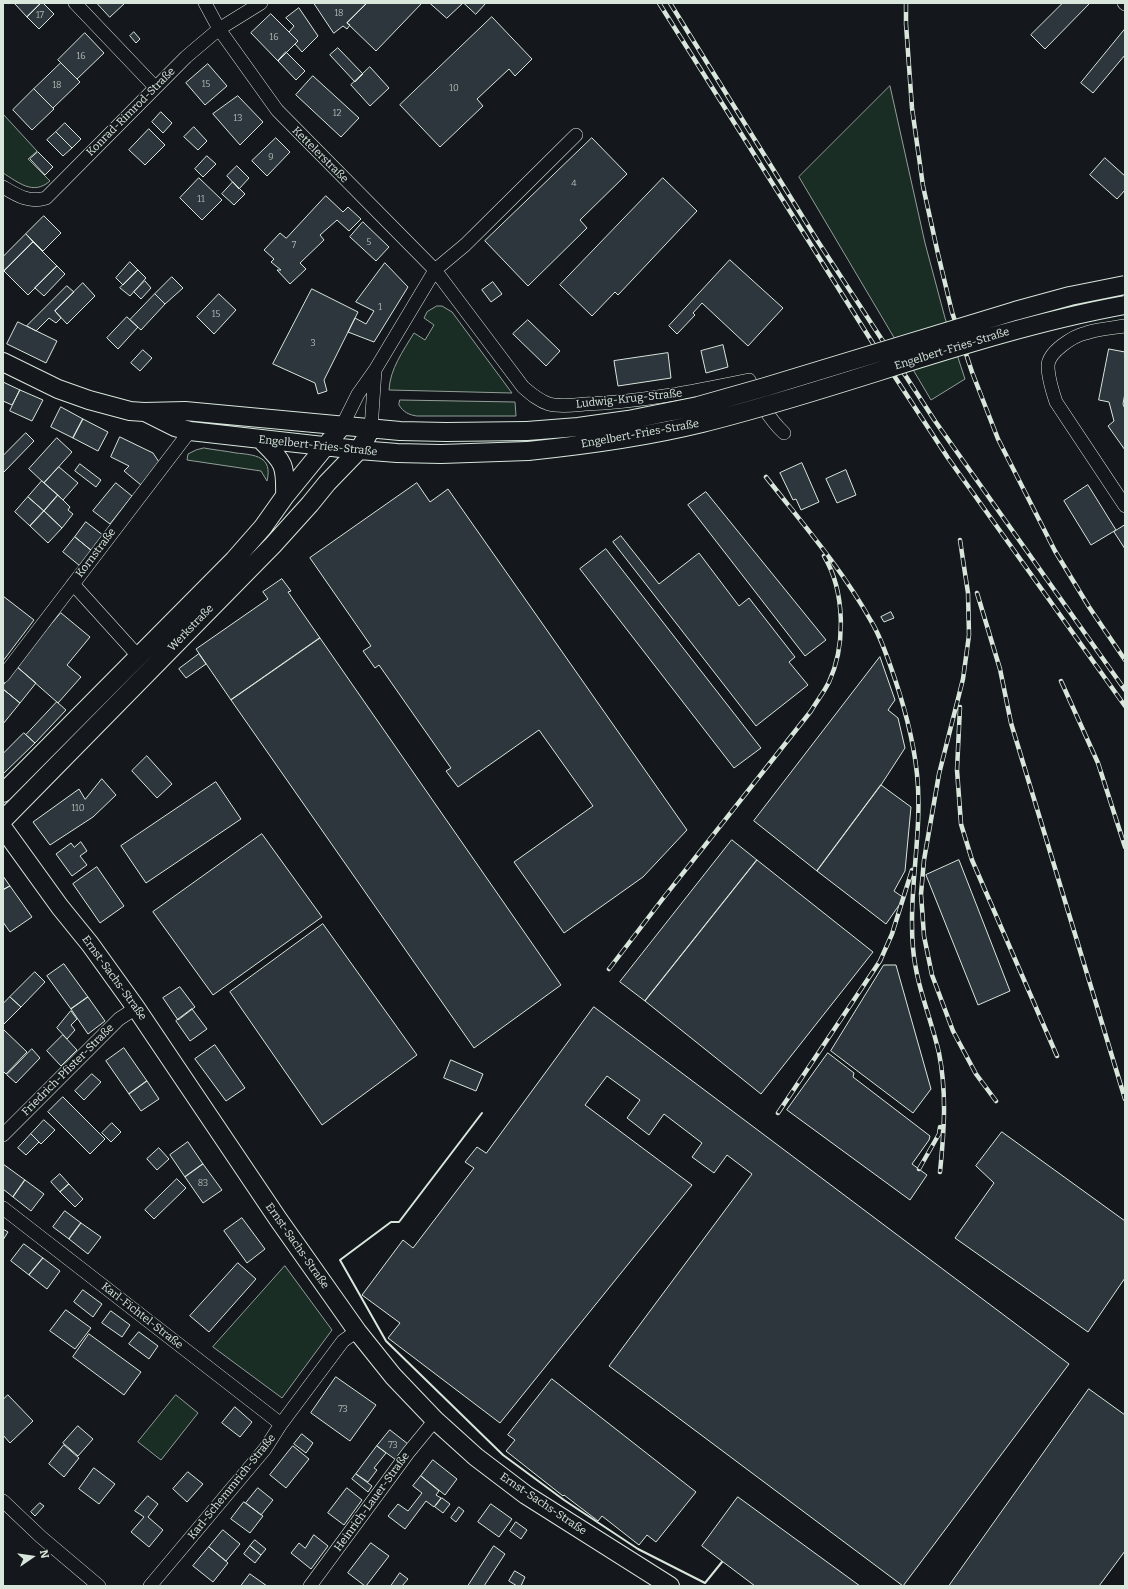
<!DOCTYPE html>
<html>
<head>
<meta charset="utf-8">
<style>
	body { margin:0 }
	#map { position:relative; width:1128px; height:1589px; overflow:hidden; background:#14181c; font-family:Bitter,serif }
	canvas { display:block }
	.frame { position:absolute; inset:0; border:4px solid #d8e6dc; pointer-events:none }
	.north { position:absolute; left:12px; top:1537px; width:40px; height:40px; -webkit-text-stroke:3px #14181c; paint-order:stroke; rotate:77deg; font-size:11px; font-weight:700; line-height:16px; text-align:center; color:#d8e6dc }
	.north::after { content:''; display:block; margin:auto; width:14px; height:18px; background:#d8e6dc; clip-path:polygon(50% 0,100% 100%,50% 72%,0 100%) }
</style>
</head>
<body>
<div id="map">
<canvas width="1128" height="1589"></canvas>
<div class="frame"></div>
<div class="north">N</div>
</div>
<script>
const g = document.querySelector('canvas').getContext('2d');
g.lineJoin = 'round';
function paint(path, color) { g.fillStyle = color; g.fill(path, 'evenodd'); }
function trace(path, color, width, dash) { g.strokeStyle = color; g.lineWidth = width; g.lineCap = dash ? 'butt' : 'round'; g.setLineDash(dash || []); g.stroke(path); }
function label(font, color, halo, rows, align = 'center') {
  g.font = font + ' Bitter,serif'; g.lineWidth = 3; g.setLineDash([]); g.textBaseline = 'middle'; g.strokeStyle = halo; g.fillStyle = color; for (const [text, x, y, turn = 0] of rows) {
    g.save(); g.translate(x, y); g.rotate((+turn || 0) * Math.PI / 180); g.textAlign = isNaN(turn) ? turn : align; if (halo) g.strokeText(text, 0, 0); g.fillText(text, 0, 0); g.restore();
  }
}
const green = new Path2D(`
	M890,86L925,243L945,318L965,379L931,400L799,177Z
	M3,114L37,151L28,159L50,181C33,196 18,182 3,173Z
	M437,306H442L452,312L512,393L389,390C390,369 403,351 414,333L425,340L434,325L424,318L427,312Z
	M400,400L515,402L516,416H417C409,415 403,412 399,405Z
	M204,448C215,450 226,451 236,453C255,455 273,456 267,481L261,471L187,460L188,454L196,450Z
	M285,1266L332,1330L282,1398L213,1347Z
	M176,1395L198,1413L161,1460L138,1442Z`);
paint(green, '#1a2d24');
trace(green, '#939e99', 1);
const building = new Path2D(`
	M16,3H41L27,17L15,4Z
	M41,3H43L54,14L39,29L27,17Z
	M97,3H125L110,17Z
	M314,3H367L347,23L350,25L347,29L343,26L334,33Z
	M367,3H422L376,51L347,23Z
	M430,3H463L447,18Z
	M464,3H486L476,14Z
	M1063,3H1090L1045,49L1031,35Z
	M299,8L318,36L302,52L295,44L298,41L289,32L294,26L286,18Z
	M271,14L298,41L278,61L251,33Z
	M492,17L532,59L515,76L509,69L477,99L483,106L440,147L400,105Z
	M1125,29V55L1093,93L1081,83Z
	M134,32L140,39L136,43L130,36Z
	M85,33L104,53L77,79L58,60Z
	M338,48L363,74L355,82L330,55Z
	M286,52L305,71L296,80L278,61Z
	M61,63L80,82L53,108L34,89Z
	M208,64L227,86L205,105L186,83Z
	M370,67L389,88L370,106L351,85Z
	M313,76L359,118L341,137L296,95Z
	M34,89L54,109L32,130L13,110Z
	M238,96L263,122L240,145L213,114Z
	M161,112L172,123L163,133L152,122Z
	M65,123L81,139L72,148L56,132Z
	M194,127L207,141L198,150L184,137Z
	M149,129L165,145L145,165L129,150Z
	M56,132L72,148L63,156L47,140Z
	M276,138L290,152L267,176L252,161Z
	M592,138L627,174L580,220L587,228L528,286L485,241Z
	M38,152L53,167L45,175L30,159Z
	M207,156L216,164L203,177L195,169Z
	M1105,158L1125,176V190L1117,199L1090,175Z
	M237,166L249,178L239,189L227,176Z
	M199,178L222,200L202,220L180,198Z
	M663,178L697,211L618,295L615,292L592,316L560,285Z
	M233,182L245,194L234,205L222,194Z
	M326,196L343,212L348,207L361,219L349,231L337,220L320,235L324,240L300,263L306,269L290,284L277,270H281L271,262L274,259L264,250L280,233L286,238Z
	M44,216L61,233L43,251L26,234Z
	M363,222L389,247L376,261L350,237Z
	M26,234L33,242L3,272V257Z
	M33,242L57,266L28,295L4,271Z
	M730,260L783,308L748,346L702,303L693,313L695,315L677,334L669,326Z
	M130,262L138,270L123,285L116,278Z
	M385,263L408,287L374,342L348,332L355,318L366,324L374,311L356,302Z
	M57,266L65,274L44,296L35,288Z
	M138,270L146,278L130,296L120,288Z
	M172,277L183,288L165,304L155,294Z
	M145,281L151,288L141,299L134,292Z
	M493,282L502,294L491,302L482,290Z
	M83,283L95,296L67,324L55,311Z
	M67,286L74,292L55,311L61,318L56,323L49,318L36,331L27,326Z
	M312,289L358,312L324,380L327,391L318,394L315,383L273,364Z
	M155,294L165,304L141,330L130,320Z
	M219,294L236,310L214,334L197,317Z
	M127,317L138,327L118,349L107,338Z
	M528,320L560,351L546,366L513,334Z
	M18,322L57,341L46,363L7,344Z
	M723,345L728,367L706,373L701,351Z
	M1109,349L1125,352V393L1123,404L1125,409V450L1108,426L1114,421L1109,402L1099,400Z
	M143,350L152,358L140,371L131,363Z
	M668,353L671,378L618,386L614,361Z
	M3,382L20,390L12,405L3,401Z
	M20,390L43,400L32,421L10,411Z
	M61,407L83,419L73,438L51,427Z
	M83,419L108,432L98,451L73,438Z
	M26,433L34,441L3,473V456Z
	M120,437L153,453L159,462L141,485L124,471L129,466L111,457Z
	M57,438L72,452L44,483L29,469Z
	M802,463L819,502L801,510L796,499L793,500L780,473Z
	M80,464L101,480L96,487L75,471Z
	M59,467L78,483L63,500L44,483Z
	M846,470L856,495L837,503L826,479Z
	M42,481L58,495L44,511L28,497Z
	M116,483L132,496L110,524L93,511Z
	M417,483L430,502L448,489L687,830L643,877L564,933L514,862L593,806L539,730L458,787L446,771L451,768L379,665L375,668L363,651L371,646L310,558Z
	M1088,485L1116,530L1091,545L1064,501Z
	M706,492L826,640L805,656L688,505Z
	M58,495L70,507L68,510L73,514L62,528L44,511Z
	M28,497L44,511L30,526L15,512Z
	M44,511L62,528L48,543L30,526Z
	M86,522L104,536L92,551L75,537Z
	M1125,525V549L1114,532Z
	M621,536L659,584L699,553L739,606L749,598L795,657L789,662L808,685L756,726L613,542Z
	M75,537L92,551L80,566L63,552Z
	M606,549L761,748L734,768L580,569Z
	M282,579L291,591L288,592L320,638L231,700L196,649L268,599L263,592Z
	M3,596L34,620L3,661Z
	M891,612L894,618L884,622L881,617Z
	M61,613L90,637L67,665L81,677L58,703L16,666Z
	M320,638L561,985L474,1048L231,700Z
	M199,654L206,664L186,678L179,669Z
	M880,657L895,700L888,710L898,718L905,748L881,785L817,871L754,821Z
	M16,666L36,683L20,703L3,689V686Z
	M3,689L20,703L3,724Z
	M57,702L66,710L35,743L26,735Z
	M24,733L35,743L3,774V754Z
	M147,756L172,784L157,798L132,771Z
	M102,779L116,795L93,817L50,845L33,822L79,789L85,799Z
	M216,782L241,819L146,883L121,846Z
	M881,785L911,807L905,871L894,891L904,898L886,924L817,871Z
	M262,834L322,917L213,995L153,912Z
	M732,840L757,860L645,1001L620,982Z
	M81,842L87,851L80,856L87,865L72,876L56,854L71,843L74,847Z
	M757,860L873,952L761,1094L645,1001Z
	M959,860L1010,991L978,1005L926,875Z
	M97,867L124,906L100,923L73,884Z
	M3,876L10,886L3,890Z
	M10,886L32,917L10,932L3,922V890Z
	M323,924L417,1055L322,1125L230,992Z
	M64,964L88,997L71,1009L47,976Z
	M884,965H896L931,1089L913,1113L831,1051Z
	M35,972L45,982L21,1007L10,997Z
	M180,987L195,1007L178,1020L163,998Z
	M10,997L21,1007L3,1025V1004Z
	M88,997L105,1021L88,1034L71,1009Z
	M594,1007L1069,1364L903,1586L609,1366L752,1174L727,1155L714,1173L692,1157L702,1143L664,1114L649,1135L627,1118L640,1100L607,1076L585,1105L692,1185L500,1423L388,1338L400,1323L362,1295L403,1240L413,1248L474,1168L465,1162L477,1147L486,1153Z
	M192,1009L207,1029L190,1041L176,1021Z
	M71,1011L77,1019L71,1025L75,1030L67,1039L57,1028Z
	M3,1029L27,1052L6,1074L3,1071Z
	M63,1035L77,1050L61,1066L47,1051Z
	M215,1045L245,1088L226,1101L195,1059Z
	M124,1048L147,1081L129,1094L106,1061Z
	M32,1049L40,1058L16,1083L7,1075Z
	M828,1053L854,1073L853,1077L930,1136L929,1140L912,1164L927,1175L910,1200L787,1110Z
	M451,1060L483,1074L476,1091L444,1078Z
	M92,1074L101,1082L84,1100L75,1091Z
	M147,1081L159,1099L141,1111L129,1094Z
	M63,1097L105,1139L90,1154L48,1112Z
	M44,1120L55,1130L41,1144L31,1134Z
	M112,1123L121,1132L111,1142L102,1133Z
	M1002,1132L1125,1221V1278L1088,1332L955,1238L994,1183L976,1166Z
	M31,1134L39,1142L26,1155L18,1148Z
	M188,1142L203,1164L185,1177L170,1155Z
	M159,1148L169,1159L157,1170L147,1159Z
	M3,1164L25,1180L13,1197L3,1189Z
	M203,1164L222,1190L203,1203L185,1177Z
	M60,1174L69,1184L60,1192L51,1182Z
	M177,1179L186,1188L154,1219L145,1210Z
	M25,1180L44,1194L31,1211L13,1197Z
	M69,1184L83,1199L75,1207L60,1192Z
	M65,1211L81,1223L69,1239L53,1227Z
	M242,1218L265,1249L247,1263L224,1231Z
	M81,1223L101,1237L88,1254L69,1239Z
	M3,1229L8,1232L3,1240Z
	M24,1244L43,1258L29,1275L11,1261Z
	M43,1258L60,1271L47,1289L29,1275Z
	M238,1263L256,1279L209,1332L190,1316Z
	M83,1290L102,1304L93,1317L74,1302Z
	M66,1310L91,1328L75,1349L50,1331Z
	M111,1311L130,1325L122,1337L102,1323Z
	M139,1332L158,1346L149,1359L129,1344Z
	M89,1334L141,1372L124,1395L73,1357Z
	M336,1377L376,1405L350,1441L311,1413Z
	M552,1379L696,1492L656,1542L647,1535L639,1545L602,1516L598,1521L564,1495L563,1496L506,1451L515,1440L508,1435Z
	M1089,1389L1125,1415V1551L1099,1586H949Z
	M8,1395L33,1421L10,1443L3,1435V1400Z
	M235,1407L252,1422L240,1437L222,1423Z
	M78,1426L93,1439L78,1456L63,1443Z
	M390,1430L408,1444L396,1460L377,1446Z
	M302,1434L313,1443L306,1453L294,1444Z
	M64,1445L79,1458L64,1477L49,1464Z
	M293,1446L309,1459L286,1488L270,1475Z
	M377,1446L386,1453L374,1468L377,1470L368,1482L356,1474Z
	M433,1460L457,1479L445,1495L421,1476Z
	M94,1468L115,1484L99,1504L79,1489Z
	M188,1472L203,1484L187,1502L173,1489Z
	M356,1474L372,1486L368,1492L352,1479Z
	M421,1476L439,1491L436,1495L441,1498L434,1507L426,1501L405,1529L388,1516L398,1504L408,1511L422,1493L413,1486Z
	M258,1488L273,1500L261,1515L246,1503Z
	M347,1488L362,1500L344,1525L328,1513Z
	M148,1496L158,1504L148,1517L163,1530L149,1547L131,1532L144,1517L135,1511Z
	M738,1497L860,1586H755L702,1546Z
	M442,1498L450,1504L443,1513L435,1507Z
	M244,1502L263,1516L250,1533L231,1519Z
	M40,1503L44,1506L35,1516L31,1512Z
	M491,1504L512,1519L499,1537L478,1522Z
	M459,1507L464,1511L456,1522L451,1518Z
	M516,1522L527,1530L521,1539L510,1531Z
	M223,1530L240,1544L226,1561L209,1547Z
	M314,1535L328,1546L311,1569L291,1553L299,1543L305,1548Z
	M255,1540L266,1549L261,1555L250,1546Z
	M371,1543L389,1556L366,1586H365L348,1573Z
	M250,1546L261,1555L255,1563L244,1554Z
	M494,1546L505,1554L484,1586H468Z
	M209,1547L228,1563L213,1582L193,1566Z
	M515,1571L525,1577L521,1586H517L509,1581Z
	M400,1573L408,1579L402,1586H391Z
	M250,1574L267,1586H241Z`);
paint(building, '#2c363c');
trace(building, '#d8e6dc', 1);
const minor = new Path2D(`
	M75,3L155,87
	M205,3L219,29L277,110L435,270L523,387C531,394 539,401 549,404C560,407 574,405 585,404C641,402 695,391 749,380C759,400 768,418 784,433
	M1124,3L1125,4
	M3,187C18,196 29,203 46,198L186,57L219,29L261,3
	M1125,326C1112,328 1098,329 1086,333C1073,336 1048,352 1048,366C1048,378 1052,390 1056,402L1125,506
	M342,426L358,394L375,370L435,270L465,245L576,135
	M371,429L375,370
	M73,584L139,657
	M3,676L190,431
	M3,1135L119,1019L136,1008
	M3,1208L281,1424
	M3,1501L41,1537L99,1586
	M150,1586L265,1449L281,1424L343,1341L357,1331
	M310,1586L408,1453L435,1420`);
const secondary = new Path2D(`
	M3,362L58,389L89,400L130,411L144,412L185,411L400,431L446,432L527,431
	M147,413L175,427L190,431L359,450L397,453L441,454L528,451
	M261,440C283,462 286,463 285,496
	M3,793L234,560L263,527L285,496L342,426
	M3,820L273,545L310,504L327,483L359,450L371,429
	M3,828L60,907L90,944L136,1008L278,1219L357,1331L393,1376L435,1420L476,1457L526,1495L670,1586`);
trace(minor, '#d8e6dc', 14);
trace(secondary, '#d8e6dc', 20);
trace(minor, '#14181c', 13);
trace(secondary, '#14181c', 18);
const rail = new Path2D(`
	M659,3L874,345L948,458L1125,706
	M670,3L817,240L935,421L1125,690
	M906,3V24L912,108L923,186L938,254L952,312L972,372L998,439L1055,551L1089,607L1125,660
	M766,477C803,524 842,569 871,621C879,634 884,648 889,662C902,698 913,735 917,774C923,832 908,890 913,948C916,985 931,1018 939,1053C947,1093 944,1132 940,1172
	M960,540L968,593L969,635L963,679L939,774L924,860L921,894L924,936L932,975L953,1031L976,1074L996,1101
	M977,593L1000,669L1011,723L1125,1099
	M1061,681L1098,763L1125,847
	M960,707L957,770L961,824L972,860L1057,1056
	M609,969L661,901L811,711C817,701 824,692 829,682C846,645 845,591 824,556
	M778,1113L880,961L892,934L912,870
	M919,1169L939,1134L940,1127`);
trace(rail, '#d8e6dc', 4.5);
trace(rail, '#14181c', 3, [9]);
const secondaryBridge = new Path2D(`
	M527,431L578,427L628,420L698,406L765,387L1015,311L1070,296L1125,285
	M528,451C586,445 645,437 702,423C844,388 981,331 1125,305`);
trace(secondaryBridge, '#d8e6dc', 20, []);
trace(secondaryBridge, '#14181c', 18);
trace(new Path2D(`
	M482,1113L399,1222H391L340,1260L386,1341L503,1455L564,1500L638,1549L705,1583L722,1562`), '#d8e6dc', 2);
label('9px', '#adbab4', null, [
	["18",339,13],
	["17",40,15],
	["16",274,37],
	["16",81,56],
	["15",206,84],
	["18",57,85],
	["10",454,88],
	["12",337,113],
	["13",238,118],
	["9",271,157],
	["4",574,183],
	["11",201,199],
	["5",369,242],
	["7",294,245],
	["1",380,307],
	["15",216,314],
	["3",313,343],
	["110",78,808],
	["83",203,1183],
	["73",343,1409],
	["73",393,1445]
]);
label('11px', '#d8e6dc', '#14181c', [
	["Konrad-Rimrod-Straße",131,112,-45],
	["Kettelerstraße",320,155,45],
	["Engelbert-Fries-Straße",952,349,-17],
	["Ludwig-Krug-Straße",629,399,-6],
	["Engelbert-Fries-Straße",640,434,-10],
	["Engelbert-Fries-Straße",318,446,6],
	["Kornstraße",96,553,-53],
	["Werkstraße",191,628,-46],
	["Ernst-Sachs-Straße",114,978,54],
	["Friedrich-Pfister-Straße",68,1070,-45],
	["Ernst-Sachs-Straße",297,1246,55],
	["Karl-Fichtel-Straße",142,1316,38],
	["Karl-Schemmrich-Straße",232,1487,-51],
	["Heinrich-Lauer-Straße",372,1502,-54],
	["Ernst-Sachs-Straße",543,1504,34]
]);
</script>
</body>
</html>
